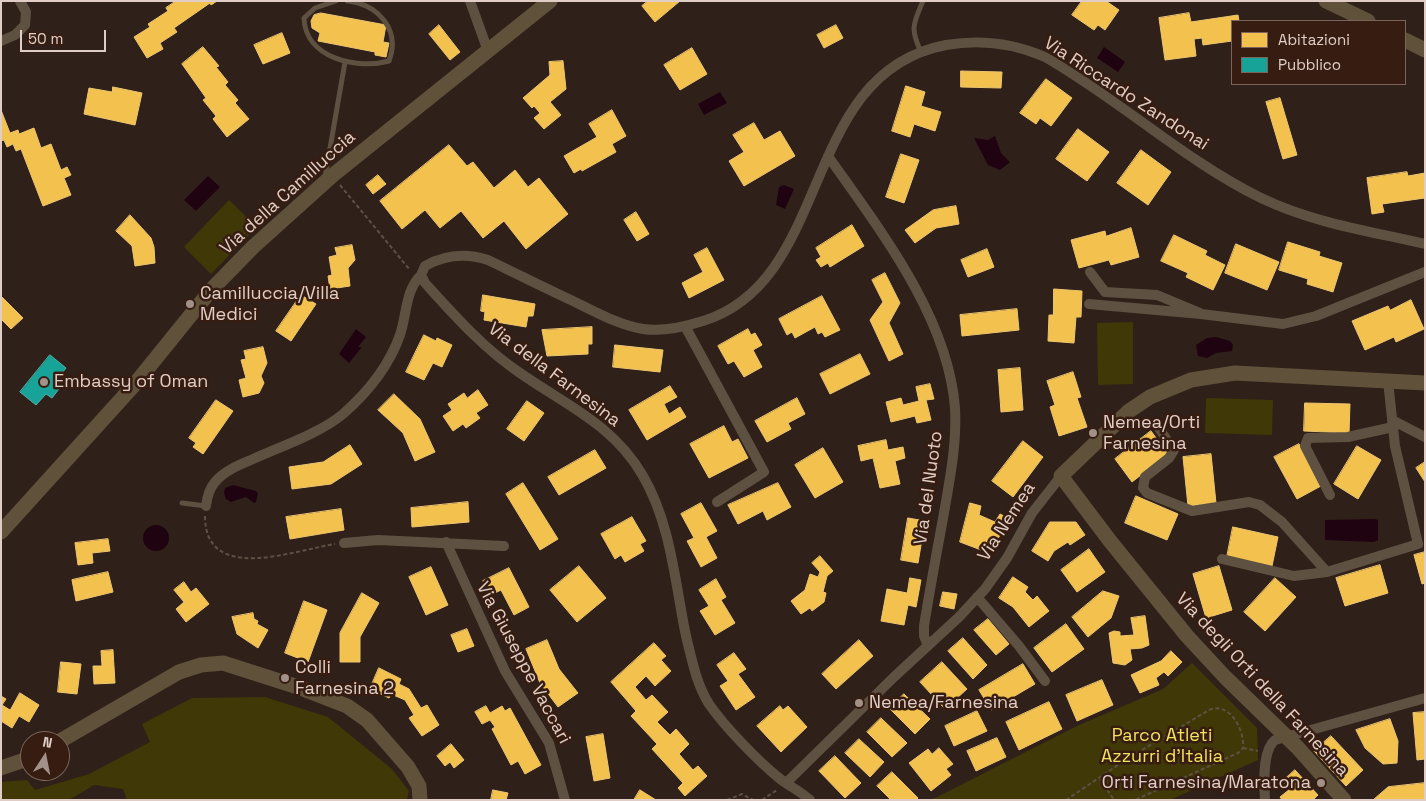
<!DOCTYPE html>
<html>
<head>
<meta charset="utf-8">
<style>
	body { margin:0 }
	#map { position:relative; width:1426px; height:801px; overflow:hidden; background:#2f2019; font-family:"Space Grotesk",sans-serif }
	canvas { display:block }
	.frame { position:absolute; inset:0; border:2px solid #e0cec6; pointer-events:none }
	.legend { position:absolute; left:1231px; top:20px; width:175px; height:65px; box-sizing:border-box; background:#371d11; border:1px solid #7b6459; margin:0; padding:6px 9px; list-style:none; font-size:15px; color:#e0cec6 }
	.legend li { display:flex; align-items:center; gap:10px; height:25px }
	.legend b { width:25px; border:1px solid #7b6459 }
	.north { position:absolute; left:20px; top:731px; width:50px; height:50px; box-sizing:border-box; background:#371d11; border:1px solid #7b6459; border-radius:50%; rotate:11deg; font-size:14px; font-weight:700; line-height:20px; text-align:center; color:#e0cec6 }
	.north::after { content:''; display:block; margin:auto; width:18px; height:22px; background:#a29189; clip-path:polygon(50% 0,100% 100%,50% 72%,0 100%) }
	.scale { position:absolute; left:20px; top:30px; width:86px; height:22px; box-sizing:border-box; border:2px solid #e0cec6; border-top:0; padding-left:6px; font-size:15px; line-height:18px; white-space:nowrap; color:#e0cec6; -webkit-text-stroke:4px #371d11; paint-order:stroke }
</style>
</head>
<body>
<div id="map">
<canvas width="1426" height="801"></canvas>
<div class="frame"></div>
<ul class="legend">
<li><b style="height:14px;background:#f2c14e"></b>Abitazioni</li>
<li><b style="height:14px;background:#17a398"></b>Pubblico</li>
</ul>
<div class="north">N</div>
<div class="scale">50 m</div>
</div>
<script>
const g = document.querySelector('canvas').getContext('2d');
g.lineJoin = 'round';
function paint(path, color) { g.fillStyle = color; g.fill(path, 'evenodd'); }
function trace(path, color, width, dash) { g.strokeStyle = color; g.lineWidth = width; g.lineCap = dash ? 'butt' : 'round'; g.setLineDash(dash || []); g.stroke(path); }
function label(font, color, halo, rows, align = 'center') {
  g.font = font + ' "Space Grotesk",sans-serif'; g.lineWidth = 5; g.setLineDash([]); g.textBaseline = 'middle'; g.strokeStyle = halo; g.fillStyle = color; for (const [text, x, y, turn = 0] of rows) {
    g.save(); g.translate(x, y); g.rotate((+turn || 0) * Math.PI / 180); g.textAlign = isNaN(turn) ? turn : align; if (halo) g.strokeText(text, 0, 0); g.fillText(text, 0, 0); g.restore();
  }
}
paint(new Path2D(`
	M229,200L257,227L211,274L184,247Z
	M1133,322V384L1098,385L1097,323Z
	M1206,398L1273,400L1272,435L1205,433Z
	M1192,663L1257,728L1258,760L1170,800H931L1077,726L1163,689Z
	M265,697L328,717L392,769L409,791L407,800H127L123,789L94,785L69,800H1V782L27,780L35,790L89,774L150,742L142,724L192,698Z`), '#403807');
paint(new Path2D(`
	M1104,47L1125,62L1118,72L1097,58Z
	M720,92L727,103L704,115L698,104Z
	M995,136L1001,153L1010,162L1000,170L988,165L974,138L988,140Z
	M208,176L220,187L196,211L184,200Z
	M784,185L794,189L785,209L776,205L779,187Z
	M356,329L366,337L358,347H362L349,363L339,354Z
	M1216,337L1230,341L1233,345L1232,351L1216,353L1207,358L1198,356L1196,345L1207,338Z
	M233,485L256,491L258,494L256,502L254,503L246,497L231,502L226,499L224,493L225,488Z
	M1375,519L1378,520V540L1374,542L1325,540V520Z
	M143 538a13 13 0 1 1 26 0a13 13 0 1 1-26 0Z`), '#200310');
const homes = new Path2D(`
	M176,1H217L211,5L210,3L174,28L177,32L160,43L163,49L147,58L134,37L150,27L148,24L168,11L166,8Z
	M648,1H680L655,22L642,6Z
	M1082,1H1106L1119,10L1105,30L1098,25L1094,30L1072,15Z
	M321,13L386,25L383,42L389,43L386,57L375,55V52L318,41L320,33L312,28L311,21L314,15Z
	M1189,13L1191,22L1238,15L1239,21H1232V41L1203,45L1202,38L1194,39L1196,56L1165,60L1159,18Z
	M439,25L460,52L450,60L429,34Z
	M836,25L843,38L824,48L817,35Z
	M282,33L290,53L263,64L254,45Z
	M203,47L219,66L216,67L228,82L225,85L238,100L235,103L249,119L227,137L213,119L216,116L203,100L206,98L182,64Z
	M692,48L707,74L680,90L664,65Z
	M563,61L566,89L550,102L561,115L544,129L534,118L540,113L534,106L532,108L523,98L550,75L549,62Z
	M961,71L1002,72L1001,88L961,87Z
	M1046,79L1072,98L1051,126L1040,118L1036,124L1020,113Z
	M906,86L925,92L921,106L941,112L935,131L914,124L910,137L892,131Z
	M113,87L142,93L135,125L84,114L89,88L112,92Z
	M1280,98L1297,155L1283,159L1266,102Z
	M1,110L10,133L18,130L19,134L34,128L41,148L51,144L61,170L67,167L71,175L64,178L71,195L43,206L21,149L16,151L13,144L7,147L4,140L1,141Z
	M612,110L626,136L612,144L616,152L582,171L581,169L574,173L564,156L597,137L589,124Z
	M754,123L764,140L780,131L795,156L744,186L729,161L744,152L733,135Z
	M1078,129L1109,152L1087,181L1056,159Z
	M449,145L467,166L473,162L494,188L515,170L528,187L539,178L568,214L526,249L504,221L483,238L461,211L440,228L425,210L402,229L380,201Z
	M1141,150L1171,172L1148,205L1117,183Z
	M901,154L919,160L904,203L886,197Z
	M1407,172L1408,176L1425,173V198L1382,204L1384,212L1372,214L1367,178Z
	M378,175L386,184L373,194L366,185Z
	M956,206L959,224L936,228L915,243L905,230L933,210Z
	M636,212L649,234L637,241L624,220Z
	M130,215L151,238L154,247L155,263L135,266L132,246L116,231Z
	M852,225L864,246L830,267L828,263L821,267L816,260L821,257L816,248Z
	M1131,228L1139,257L1111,265L1109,260L1079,268L1071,240L1105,231L1106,236Z
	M1174,235L1207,251L1205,255L1225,265L1213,290L1186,277L1188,273L1161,261Z
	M1288,242L1320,252L1319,256L1342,263L1333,292L1307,284L1308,279L1279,270Z
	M1236,244L1279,262L1267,290L1225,273Z
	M352,245L355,260L348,268L350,286L330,289L328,276L332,275L329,257L337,255L335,248Z
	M707,248L724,280L689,298L682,283L703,272L694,255Z
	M987,249L994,267L968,277L961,260Z
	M885,273L900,303L889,323L903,354L889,361L870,320L883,302L872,280Z
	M1054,289L1082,291L1081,317H1076L1074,343L1048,341L1049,315H1053Z
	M301,295L316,304L291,341L276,331Z
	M483,295L535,304L533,316H528L526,327L484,320L485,312L481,311Z
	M1,296L23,318L11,329L1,319Z
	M822,296L840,330L825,337L822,332L818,334L815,327L795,338L792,332L787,335L779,319Z
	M1411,300L1424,329L1396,342L1394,337L1365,350L1352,321L1388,306L1390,310Z
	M1017,309L1019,330L962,336L960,315Z
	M592,327V344H588V354L547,356L542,330Z
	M748,329L751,335L755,333L762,345L753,350L762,367L744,377L734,361L728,364L718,346Z
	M424,335L436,341L437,338L452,345L442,367L433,363L424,380L406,372Z
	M615,345L663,350L660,372L613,367Z
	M263,347L267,363L261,376L264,383L259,393L243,397L239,380L246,378L241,360L246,359L244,351Z
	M860,354L870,374L830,394L820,374Z
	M1020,368L1023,410L1001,412L998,370Z
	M1073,372L1081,397L1077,398L1087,427L1059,436L1050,407L1055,405L1047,381Z
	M930,384L934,399L926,400L931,420L917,423L915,416L891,422L886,402L901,398L903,405L919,401L916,387Z
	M670,386L677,397L664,404L669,414L680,407L686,417L647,440L629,410Z
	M478,390L488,405L476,413L480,418L466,428L463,424L453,431L443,416L452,410L448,404L464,393L467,398Z
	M394,394L420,419L435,452L415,461L403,433L378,410Z
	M797,398L805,414L788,423L791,429L767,442L755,421Z
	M216,400L233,411L203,454L193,447L196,443L189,438Z
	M527,401L544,413L524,441L507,429Z
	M1305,403L1350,404L1349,433L1304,431Z
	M724,426L732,442L738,439L748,458L709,478L690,444Z
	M1151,431L1168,454L1132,482L1115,459Z
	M886,440L888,450L903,447L905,458L895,461L900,484L880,488L873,458L861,461L858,446Z
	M1023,441L1043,457L1013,497L992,481Z
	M1299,444L1321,486L1297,499L1274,457Z
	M350,445L362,464L331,484L292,489L289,467L323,462Z
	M1357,446L1381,460L1358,499L1334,484Z
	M823,448L843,482L815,498L795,465Z
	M595,450L606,468L559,495L548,477Z
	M1211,454L1216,503L1188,506L1183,457Z
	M1425,462V482L1416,468Z
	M523,483L558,539L540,550L506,494Z
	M778,483L791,507L767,520L763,511L738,524L728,505Z
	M1136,496L1178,514L1167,540L1125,523Z
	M468,502L469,522L412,527L411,508Z
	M701,503L717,531L706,537L717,558L701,567L687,541L694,538L681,514Z
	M970,503L981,506L979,515L995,522L1000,514L1010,519L989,553L960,542Z
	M341,509L344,530L290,539L286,517Z
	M632,517L646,541L640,544L644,551L625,562L621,555L615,559L601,534Z
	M908,518L925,521L918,563L901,560Z
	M1050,522H1076L1085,535L1070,545L1068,542L1054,551L1048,561L1032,551Z
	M1233,527L1278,537L1272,566L1227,557Z
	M108,539L110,551L92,553L93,563L78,565L75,543Z
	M1089,549L1105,572L1077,592L1061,570Z
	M1425,552V583L1422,584L1414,555Z
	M820,556L833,571L827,576L823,592L826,593L824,602L812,611L810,608L801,614L791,601L805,590L810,574L818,577L820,572L812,563Z
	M1380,565L1388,593L1345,606L1336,578Z
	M579,566L606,598L577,622L550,590Z
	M1219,566L1232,610L1206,618L1193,574Z
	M431,567L448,605L426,615L409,577Z
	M509,568L529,607L514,615L501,590L491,595L483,581Z
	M108,572L113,592L76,601L72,580Z
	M1013,577L1028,587L1025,592L1033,600L1037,596L1049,611L1029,627L1013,607L999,598Z
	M910,578L921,580L916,607L908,605L904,625L881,621L887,589L907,593Z
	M1275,578L1296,597L1265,631L1244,612Z
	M716,579L726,597L721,600L735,623L715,635L700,611L709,606L699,590Z
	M184,582L191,592L196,588L209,604L186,622L176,609L184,602L174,590Z
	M1103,591L1119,596L1111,618L1088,637L1072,617Z
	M943,592L957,594L954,609L940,606Z
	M362,593L379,603L360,637V662H340V633Z
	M304,601L327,610L308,662L285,653Z
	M253,613L254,619L258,621L257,624L268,630L258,648L237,634L232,617Z
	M1145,616L1149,645L1142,648L1130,649L1132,660L1125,665L1113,663L1109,633L1114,631L1120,632V636L1134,635L1131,618Z
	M988,619L1009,644L996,655L974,630Z
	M1066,624L1084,649L1052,672L1034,648Z
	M467,629L474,646L458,652L451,635Z
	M963,638L987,665L973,679L948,651Z
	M547,640L559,669L578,693L558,707L540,683L526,649Z
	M859,640L873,656L836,689L822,674Z
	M654,643L666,656L661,660L671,671L655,686L646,676L635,687L646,700L652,695L668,712L657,722L670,735L676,729L689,744L679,754L693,770L698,766L707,776L685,796L678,788L683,783L652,749L657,744L631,716L636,711L611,682Z
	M113,650L115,683L94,684L93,666H102L101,651Z
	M1171,651L1182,662L1168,676L1164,672L1156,678L1159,685L1140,693L1131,675L1161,661Z
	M734,653L746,669L738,674L755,697L736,710L720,686L728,681L717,665Z
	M61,662L81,664L77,694L58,692Z
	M942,662L967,689L945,709L920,682Z
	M1023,664L1035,684L991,710L979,690Z
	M379,668L401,679L399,684L409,689L421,708L427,705L439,725L422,736L409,718L414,715L405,700L391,694L389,698L370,689Z
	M1102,680L1113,705L1077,721L1066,695Z
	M20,693L39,705L29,722L19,716L12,728L1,721V696L6,699L2,705L10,710Z
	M904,694L930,719L915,734L890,709Z
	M1049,702L1062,729L1019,750L1006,722Z
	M486,706L490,713L502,706L505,711L510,708L541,765L525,774L518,761L511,765L492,729L495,727L490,720L482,724L475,712Z
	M780,706L783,710L788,706L807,727L781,752L757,726Z
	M977,711L987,731L954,746L945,726Z
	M1425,712V759L1417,760L1413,713Z
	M881,718L907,743L892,757L867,732Z
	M1390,719L1398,741L1397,763L1383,764L1365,748L1356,730Z
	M603,734L610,778L594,781L586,737Z
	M1331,736L1363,770L1346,786L1314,751Z
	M997,738L1006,757L976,771L967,751Z
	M859,739L884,762L870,777L845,753Z
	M451,744L464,760L454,768L450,762L445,766L437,756Z
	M939,748L953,764L946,769L951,775L931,791L909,763L928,749L932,754Z
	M835,756L861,783L845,798L819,771Z
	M1295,770L1318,795L1313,800H1282L1280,797L1290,789L1283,781Z
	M892,772L918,798L916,800H891L877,786Z
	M1425,783V800H1373L1388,787Z
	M493,790L508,793L506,800H491Z
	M640,790L656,800H634Z`);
paint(homes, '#f2c14e');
trace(homes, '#edc572', 1);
const public = new Path2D(`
	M50,355L66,368L56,381L62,385L52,398L46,394L36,405L20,392Z`);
paint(public, '#17a398');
trace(public, '#53b0a6', 1);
trace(new Path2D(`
	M340,185L410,270
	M205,516C205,585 295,550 335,544
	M1243,748L1258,751
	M1100,779L1112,797L1116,800
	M727,800L742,794L753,800
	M762,800L777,790
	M1066,800L1127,759L1209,710C1230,701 1245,731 1243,748L1238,753L1135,800`), '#5d5145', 2, [4, 2.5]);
trace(new Path2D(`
	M336,1L315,8L304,18C305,58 357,70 389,61C401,30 378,4 347,1
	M921,52C910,29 913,24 923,1
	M325,177L345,62
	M182,503L206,506`), '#5e5141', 5);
trace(new Path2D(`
	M470,1L488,51
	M1,41L15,35L25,25L26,12L20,1
	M828,156C879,229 948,316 955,408C957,443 950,478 944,513C937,551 930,588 924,626V636L928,646
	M1090,272L1105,292L1157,295L1200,313
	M421,275L425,266C446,254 466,253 488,260C517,274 545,288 573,301C596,312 618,325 643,329C663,332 684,327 703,321C835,280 798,73 946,45C981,39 1013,43 1045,57C1120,100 1184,160 1261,198C1313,223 1369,231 1425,244
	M421,275L425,283C455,316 483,348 520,373C566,405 614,425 643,476C671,524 675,583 686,636C692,660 696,683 709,704C724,726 758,761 779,778C789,786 800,791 810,800
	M1089,304L1201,314L1283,324L1316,316L1425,272
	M685,326L764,472L717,502
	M1392,420L1425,437
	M1156,424L1174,450L1169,458L1145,477L1143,488L1147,493L1192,511L1249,502L1260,505L1282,522L1327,572L1418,544L1395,446L1388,381
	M1330,495L1305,446L1308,438L1348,437L1393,427
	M206,506C207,497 209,489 215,482C224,471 239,465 251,460C279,447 319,434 343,414C367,393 389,366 400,335C407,314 405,291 421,275
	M446,542L505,671L549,743L565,800
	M344,543L378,540L504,546
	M1222,559L1294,576L1327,572
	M977,597L1019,646L1045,681
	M786,783L894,677L959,617L985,589L1007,558L1032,513L1061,476
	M1265,800C1264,784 1262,751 1275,740L1425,698`), '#5e5141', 10);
trace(new Path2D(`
	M1326,1L1368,21
	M1405,40L1425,50
	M1,532L135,384L211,290L253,247L333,175L550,1
	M60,741L179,672L201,665L223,663L298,687L347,706L367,720L408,767L419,786L420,800
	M1,768L30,758
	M1344,800L1298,748L1225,677L1187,636L1110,541L1061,476L1129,411L1150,397L1191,380L1235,373L1425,383`), '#60513a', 15);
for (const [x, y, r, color] of [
	[190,304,5,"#a29189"],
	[44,382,5,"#a29189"],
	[1093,433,5,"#a29189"],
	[285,678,5,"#a29189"],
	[859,703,5,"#a29189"],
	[1321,783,5,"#a29189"]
]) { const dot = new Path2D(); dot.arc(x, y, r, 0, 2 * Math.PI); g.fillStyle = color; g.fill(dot); trace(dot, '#371d11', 2); }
label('18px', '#e0cec6', '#371d11', [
	["Via Riccardo Zandonai",1126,94,33],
	["Via della Camilluccia",288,193,-42],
	["Via della Farnesina",554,375,37],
	["Via del Nuoto",929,488,-82],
	["Via Nemea",1007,522,-57],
	["Via Giuseppe Vaccari",523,663,62],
	["Via degli Orti della Farnesina",1262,685,47]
]);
label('18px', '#e0cec6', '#371d11', [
	["Camilluccia/Villa",200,294],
	["Medici",200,315],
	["Embassy of Oman",54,382],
	["Nemea/Orti",1103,423],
	["Farnesina",1103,444],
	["Colli",295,668],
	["Farnesina 2",295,689],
	["Nemea/Farnesina",869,703],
	["Orti Farnesina/Maratona",1311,783,"right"]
], 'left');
label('18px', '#f2e25e', '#371d11', [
	["Parco Atleti",1162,736],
	["Azzurri d'Italia",1162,757]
]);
</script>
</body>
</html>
